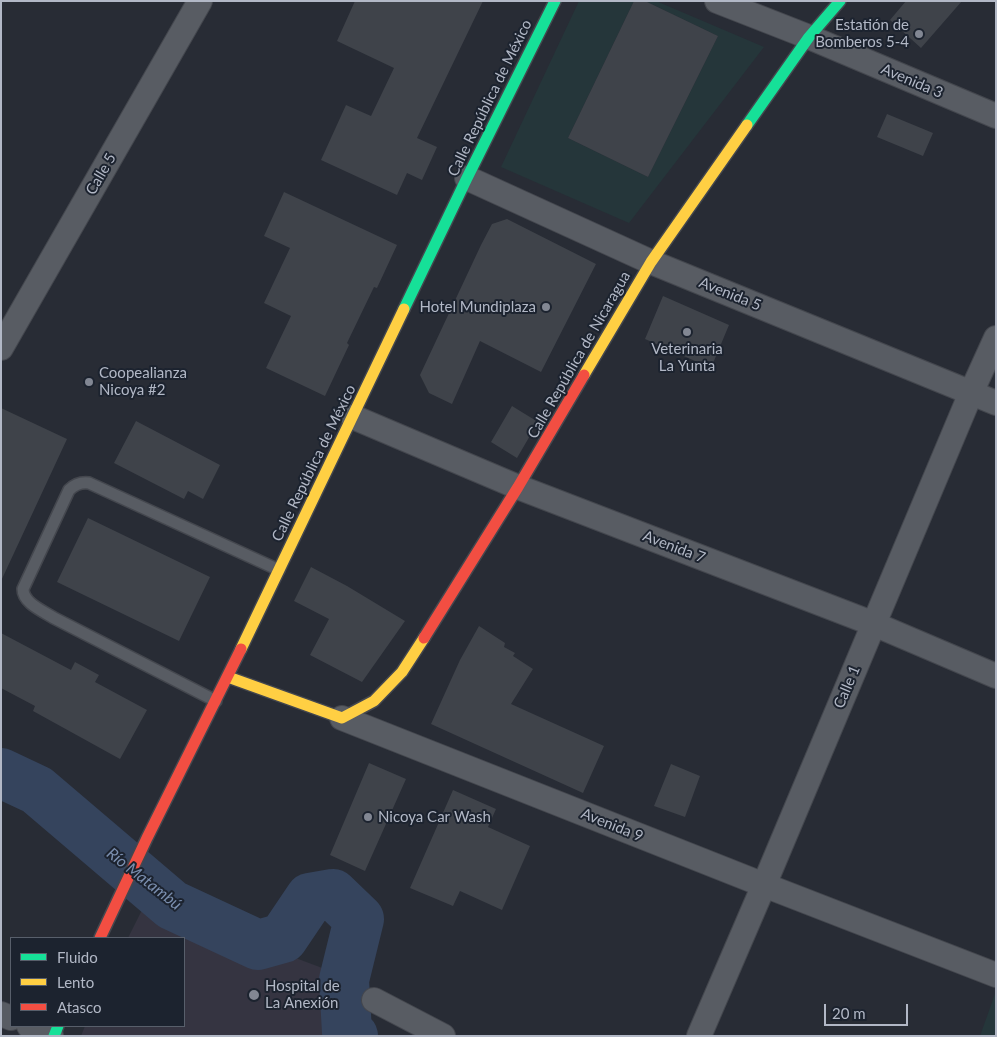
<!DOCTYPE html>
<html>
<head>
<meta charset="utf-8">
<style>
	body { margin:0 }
	#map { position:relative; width:997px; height:1037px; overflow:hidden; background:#282c35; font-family:Lato,sans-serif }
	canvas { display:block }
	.frame { position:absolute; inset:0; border:2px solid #b2b8c6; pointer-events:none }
	.legend { position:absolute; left:10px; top:937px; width:175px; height:90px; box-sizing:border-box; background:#1c232f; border:1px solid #585f6b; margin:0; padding:6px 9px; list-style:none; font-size:15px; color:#b2b8c6 }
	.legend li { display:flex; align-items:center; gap:10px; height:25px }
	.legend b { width:25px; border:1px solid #585f6b }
	.scale { position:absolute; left:824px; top:1004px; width:84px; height:22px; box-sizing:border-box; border:2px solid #b2b8c6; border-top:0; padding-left:6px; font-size:15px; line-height:18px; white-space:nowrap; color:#b2b8c6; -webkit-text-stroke:4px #1c232f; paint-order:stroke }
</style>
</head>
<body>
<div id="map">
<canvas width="997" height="1037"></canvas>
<div class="frame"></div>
<ul class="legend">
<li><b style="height:6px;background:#16e098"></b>Fluido</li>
<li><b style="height:6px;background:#ffcf43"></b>Lento</li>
<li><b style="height:6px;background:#f24e42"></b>Atasco</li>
</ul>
<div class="scale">20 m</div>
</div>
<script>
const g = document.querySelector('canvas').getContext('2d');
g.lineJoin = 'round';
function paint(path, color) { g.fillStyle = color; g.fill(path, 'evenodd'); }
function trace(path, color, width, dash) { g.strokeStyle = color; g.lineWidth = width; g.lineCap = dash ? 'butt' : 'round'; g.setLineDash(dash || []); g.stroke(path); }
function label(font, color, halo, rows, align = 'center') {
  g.font = font + ' Lato,sans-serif'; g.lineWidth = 4; g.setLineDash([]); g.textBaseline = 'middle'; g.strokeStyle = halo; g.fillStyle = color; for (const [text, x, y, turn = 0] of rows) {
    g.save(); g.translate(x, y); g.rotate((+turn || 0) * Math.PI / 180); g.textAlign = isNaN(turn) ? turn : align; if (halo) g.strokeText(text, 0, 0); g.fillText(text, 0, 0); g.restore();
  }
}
paint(new Path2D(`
	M142,910L249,959L293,957L325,969L323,1022L334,1036H81L85,1026H184V938H128Z`), '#353441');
paint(new Path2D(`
	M579,1H634L568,138L648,177L718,36L645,1H656L764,47L629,223L501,167Z
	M996,991V1036H980Z`), '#25363a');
trace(new Path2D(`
	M1,773L37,790L172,905L258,945L283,938L310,898L333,894L359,919L344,980L347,1032L353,1036`), '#35445d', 50);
paint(new Path2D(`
	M355,1H483L417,138L437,147L422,180L407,173L397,195L321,160L346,105L371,116L394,68L337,41Z
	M634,1H645L718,36L648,177L568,138Z
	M906,1H962L921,48L890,20Z
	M887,114L933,133L923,156L877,137Z
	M284,192L397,245L377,288L374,287L347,343L349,345L325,396L266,368L291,316L264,303L290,248L264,236Z
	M507,219L596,264L541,372L480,341L452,404L429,393L420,375L481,245L492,224Z
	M663,296L729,325L711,368L645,339Z
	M512,406L538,422L517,458L491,442Z
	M1,408L67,439L1,581Z
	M136,421L220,465L203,499L188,491L184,499L114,463Z
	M88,518L210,577L179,641L57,582Z
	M311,567L347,586L405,621L362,682L310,655L329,619L294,601Z
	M479,626L505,643L504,647L515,653L513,656L533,669L511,704L604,746L583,793L431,724L460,660Z
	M1,633L71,670L75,662L99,675L95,682L147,710L120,759L33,711L35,706L1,688Z
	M369,763L406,779L365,871L330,855Z
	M671,764L700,776L685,817L654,806Z
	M453,790L496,809L488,827L530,846L502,910L460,891L453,906L410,888Z`), '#3f434a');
const lane = new Path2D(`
	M216,701L54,618C43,611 23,603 23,589L69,490C75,484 81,482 89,483L279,570`);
const street = new Path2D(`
	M717,1L809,37L996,116
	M467,178L651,262L996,403
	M1,348L200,1
	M353,417L518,487L874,624L996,676
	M342,718L764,885L996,975
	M374,1000L443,1036
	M1,1014L11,1018
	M29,1026L51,1036
	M699,1036L764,885L971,393L996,338`);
const fast = new Path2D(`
	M747,125L809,37L840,1
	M404,309L467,178L555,1
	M54,1036L58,1026`);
const slow = new Path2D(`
	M584,375L651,262L747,125
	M241,649L404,309
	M228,677L342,718L374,701L402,672L424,638`);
const jam = new Path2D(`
	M424,638L518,487L584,375
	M100,938L147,838L241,649`);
trace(lane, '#44474e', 14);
trace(street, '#44474e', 26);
trace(fast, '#44474e', 14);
trace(slow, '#44474e', 14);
trace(jam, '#44474e', 14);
trace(lane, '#585c63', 11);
trace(street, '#585c63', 24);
trace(fast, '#16e098', 11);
trace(slow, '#ffcf43', 11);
trace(jam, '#f24e42', 11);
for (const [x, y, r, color] of [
	[919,34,5,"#828793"],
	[546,307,5,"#828793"],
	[687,332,5,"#828793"],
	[89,382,5,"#828793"],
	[368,817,5,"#828793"],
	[254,995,6,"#828793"]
]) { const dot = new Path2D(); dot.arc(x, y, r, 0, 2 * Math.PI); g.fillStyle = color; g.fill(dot); trace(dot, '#1c232f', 2); }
label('15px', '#b2b8c6', '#1c232f', [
	["Estatión de",909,25,"right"],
	["Bomberos 5-4",909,42,"right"],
	["Hotel Mundiplaza",536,307,"right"],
	["Veterinaria",687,349,"center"],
	["La Yunta",687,366,"center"],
	["Coopealianza",99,373],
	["Nicoya #2",99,390],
	["Nicoya Car Wash",378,817],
	["Hospital de",265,986],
	["La Anexión",265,1003]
], 'left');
label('15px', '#b2b8c6', '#1c232f', [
	["Avenida 3",912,81,23],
	["Calle República de México",490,98,-64],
	["Calle 5",101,174,-60],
	["Avenida 5",730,294,22],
	["Calle República de Nicaragua",579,355,-60],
	["Calle República de México",314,463,-64],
	["Avenida 7",674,547,21],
	["Calle 1",847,687,-67],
	["Avenida 9",612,825,22]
]);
label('italic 16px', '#7a8eae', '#1c232f', [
	["Río Matambú",144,879,38]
]);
</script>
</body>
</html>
